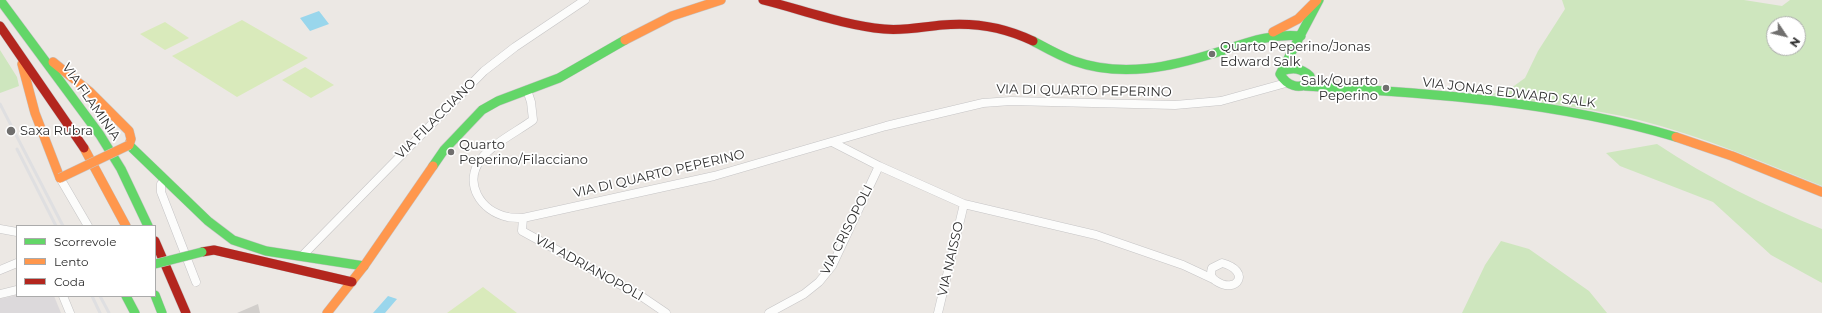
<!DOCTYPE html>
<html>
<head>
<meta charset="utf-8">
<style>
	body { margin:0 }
	#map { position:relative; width:1822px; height:313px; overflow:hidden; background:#ece8e4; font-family:Montserrat,sans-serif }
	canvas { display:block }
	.legend { position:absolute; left:16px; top:225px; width:140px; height:72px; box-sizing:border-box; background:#fff; border:1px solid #ababab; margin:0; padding:5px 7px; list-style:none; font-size:12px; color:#2e2e2e }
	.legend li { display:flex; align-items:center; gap:8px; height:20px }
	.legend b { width:20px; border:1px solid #ababab }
	.north { position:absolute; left:1766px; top:16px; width:40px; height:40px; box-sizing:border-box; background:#fff; border:1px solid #ababab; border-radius:50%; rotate:125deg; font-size:11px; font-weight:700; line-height:16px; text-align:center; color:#2e2e2e }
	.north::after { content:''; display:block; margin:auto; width:14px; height:18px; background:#706f6e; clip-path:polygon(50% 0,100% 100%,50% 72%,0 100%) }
</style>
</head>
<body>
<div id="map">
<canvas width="1822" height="313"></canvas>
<ul class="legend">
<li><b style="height:5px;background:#63d668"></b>Scorrevole</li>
<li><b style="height:5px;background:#ff974d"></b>Lento</li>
<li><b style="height:5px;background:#b3261e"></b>Coda</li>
</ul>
<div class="north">N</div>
</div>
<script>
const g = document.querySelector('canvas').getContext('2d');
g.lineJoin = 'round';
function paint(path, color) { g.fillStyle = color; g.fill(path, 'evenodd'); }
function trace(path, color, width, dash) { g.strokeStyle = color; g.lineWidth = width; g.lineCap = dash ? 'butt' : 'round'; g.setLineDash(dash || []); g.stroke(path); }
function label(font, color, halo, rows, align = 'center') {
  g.font = font + ' Montserrat,sans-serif'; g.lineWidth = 3.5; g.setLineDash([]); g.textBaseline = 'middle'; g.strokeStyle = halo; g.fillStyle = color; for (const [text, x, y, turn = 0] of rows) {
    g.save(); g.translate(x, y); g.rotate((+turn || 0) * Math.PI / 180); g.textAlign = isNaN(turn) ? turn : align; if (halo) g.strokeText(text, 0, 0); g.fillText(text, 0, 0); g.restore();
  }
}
paint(new Path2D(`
	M17,295L54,296L61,313H0V299Z`), '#dcd9db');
paint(new Path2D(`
	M1562,0H1744L1782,6L1790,0H1822V186C1762,162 1702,136 1639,120C1594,109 1548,103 1501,98L1491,94L1507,91L1525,78L1538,51L1565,9ZM1774,24H1798V48H1774Z
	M0,50L17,77L19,86L0,93Z
	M1657,144C1708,178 1765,206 1822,229V283L1771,255L1713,202L1620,166L1606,153Z
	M1501,241L1529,249L1589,291L1607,313H1462L1485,265Z`), '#cee6be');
paint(new Path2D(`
	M242,20L308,58L237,97L172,56Z
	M165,22L189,38L165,50L140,34Z
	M305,67L334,85L311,98L282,80Z
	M483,287L517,313H447Z`), '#d9eabb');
paint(new Path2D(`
	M319,11L329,24L310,31L300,18Z
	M388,296L397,299L385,313H373Z`), '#99d6ec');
paint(new Path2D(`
	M258,304L260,313H237Z`), '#d1cecb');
const street = new Path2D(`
	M527,90L531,102L533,120C518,131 492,144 481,159C463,183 480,211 508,217C512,218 518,218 523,218L714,176L886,126L983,103L1011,101L1175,105L1221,101L1286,83
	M834,143L879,166L964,204L1096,235L1183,265L1213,279
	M60,178L88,226
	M165,180L161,184V192L196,282
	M523,218L522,231L641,296L666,313
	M0,229L17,232
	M302,256L484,71L515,47L585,0
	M1222,263C1252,271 1237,295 1216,281C1211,278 1210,274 1212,268Z
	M0,270L17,263
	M0,294L17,290
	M63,296L70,313
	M769,313L804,294L819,282L832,266L879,166
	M938,313L964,204`);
const fast = new Path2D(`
	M0,0L100,135L121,169L148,226
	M1033,41C1046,48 1060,56 1074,61C1122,78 1171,67 1218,52C1246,43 1271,33 1301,36
	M1282,71C1293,67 1301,68 1310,76L1311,82C1299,90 1287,86 1280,74L1319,0
	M1305,86C1429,93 1556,101 1676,137
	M129,145L208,221L233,240L266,251L364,266
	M433,166L444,150L482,110L498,101L559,78L625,40
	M155,295L162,313
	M126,296L135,313`);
const slow = new Path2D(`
	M1273,32L1298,19L1317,0
	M625,40L672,16L721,0
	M53,62L90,92L129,131L131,139L129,145
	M22,64L35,113L60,178
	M1676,137L1732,156L1822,192
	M84,148L126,226
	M327,313L364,266L433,166`);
const jam = new Path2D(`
	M763,0C803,10 843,25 884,29C903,31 922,27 942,25C974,22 1004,27 1033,41
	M0,26L84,148
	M155,241L186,313
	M202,252L214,250L352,282`);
trace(street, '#c5c4c5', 9);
trace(fast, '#c5c4c5', 10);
trace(slow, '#c5c4c5', 10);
trace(jam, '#c5c4c5', 10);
trace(street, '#fcfcfb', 8);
trace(fast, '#63d668', 9);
trace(slow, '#ff974d', 9);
trace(jam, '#b3261e', 9);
trace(new Path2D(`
	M0,104L63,226
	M17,149L56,226
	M92,296L100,313
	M100,296L109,313`), '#dfdfe1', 3);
const fastBridge = new Path2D(`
	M155,264L202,252`);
const slowBridge = new Path2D(`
	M60,178L129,145`);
trace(fastBridge, '#c5c4c5', 10, []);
trace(slowBridge, '#c5c4c5', 10, []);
trace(fastBridge, '#63d668', 9);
trace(slowBridge, '#ff974d', 9);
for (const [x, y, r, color] of [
	[1212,54,4,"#706f6e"],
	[1386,88,4,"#706f6e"],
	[11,131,5,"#706f6e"],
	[451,152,4,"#706f6e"]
]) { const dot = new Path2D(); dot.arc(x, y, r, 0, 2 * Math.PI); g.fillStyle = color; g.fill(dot); trace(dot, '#fff', 1.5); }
label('13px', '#2e2e2e', '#fff', [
	["Quarto Peperino/Jonas",1220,47],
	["Edward Salk",1220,62],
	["Salk/Quarto",1378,81,"right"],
	["Peperino",1378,96,"right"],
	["Saxa Rubra",20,131],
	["Quarto",459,145],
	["Peperino/Filacciano",459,160]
], 'left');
label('13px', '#2e2e2e', '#fff', [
	["VIA DI QUARTO PEPERINO",1084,91,1],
	["VIA JONAS EDWARD SALK",1509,93,7],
	["VIA FLAMINIA",91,102,55],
	["VIA FILACCIANO",436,119,-45],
	["VIA DI QUARTO PEPERINO",659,174,-13],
	["VIA CRISOPOLI",847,230,-63],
	["VIA NAISSO",951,259,-77],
	["VIA ADRIANOPOLI",589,268,29]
]);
</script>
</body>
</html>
